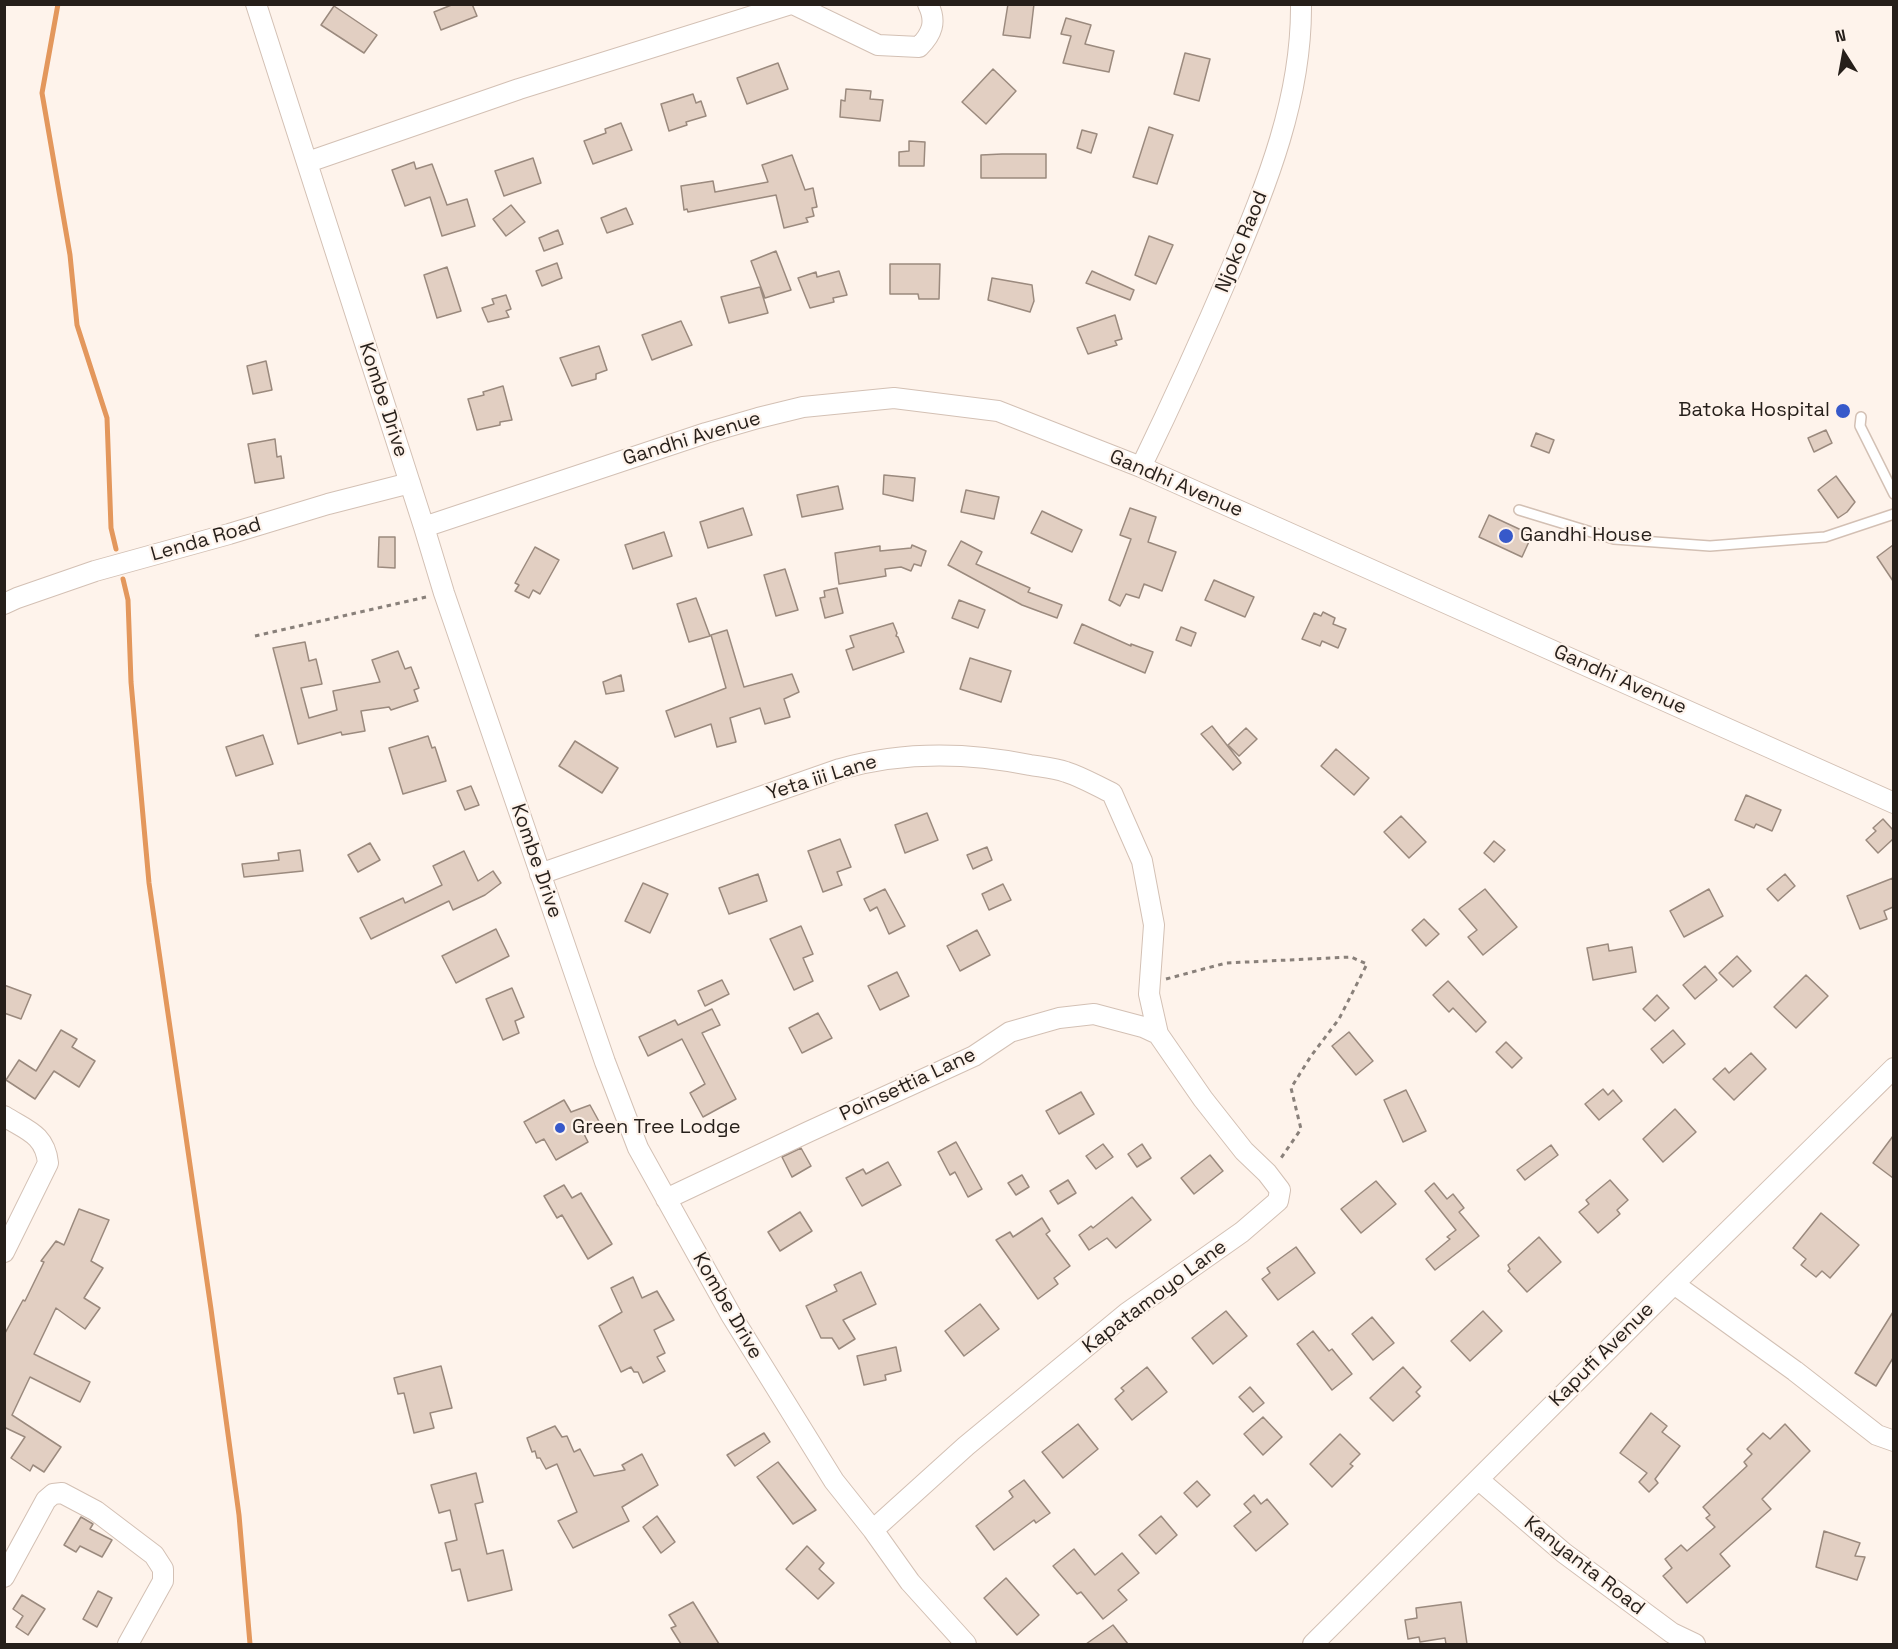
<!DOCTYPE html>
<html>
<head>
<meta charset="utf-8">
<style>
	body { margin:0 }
	#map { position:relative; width:1898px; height:1649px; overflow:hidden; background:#fef3eb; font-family:"Space Grotesk",sans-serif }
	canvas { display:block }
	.frame { position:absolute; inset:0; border:6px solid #261f1a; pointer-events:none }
	.north { position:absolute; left:1814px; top:24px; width:60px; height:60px; -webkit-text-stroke:4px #fef3eb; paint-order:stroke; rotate:349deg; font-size:16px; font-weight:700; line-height:24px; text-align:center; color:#261f1a }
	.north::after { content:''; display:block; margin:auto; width:21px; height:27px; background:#261f1a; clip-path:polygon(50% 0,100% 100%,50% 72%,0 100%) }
</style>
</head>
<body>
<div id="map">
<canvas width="1898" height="1649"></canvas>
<div class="frame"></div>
<div class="north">N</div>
</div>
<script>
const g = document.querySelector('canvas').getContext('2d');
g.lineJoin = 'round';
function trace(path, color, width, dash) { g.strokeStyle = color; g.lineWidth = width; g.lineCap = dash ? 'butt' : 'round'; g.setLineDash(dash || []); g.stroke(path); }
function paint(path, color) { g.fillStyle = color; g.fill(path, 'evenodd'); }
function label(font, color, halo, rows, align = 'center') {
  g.font = font + ' "Space Grotesk",sans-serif'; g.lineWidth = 4.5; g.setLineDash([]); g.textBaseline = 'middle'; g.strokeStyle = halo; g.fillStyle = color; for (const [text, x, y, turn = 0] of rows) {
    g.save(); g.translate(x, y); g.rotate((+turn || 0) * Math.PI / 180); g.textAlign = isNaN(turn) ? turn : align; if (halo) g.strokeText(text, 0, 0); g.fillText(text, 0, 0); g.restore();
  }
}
trace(new Path2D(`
	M58,4L42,93L70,255L77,325L107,418L111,528L116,549
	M123,579L128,600L131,682L149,883L211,1309L239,1515L250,1644`), '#e3975c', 5);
const building = new Path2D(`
	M454,4H472L477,16L441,30L434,12Z
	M1008,4H1034L1030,38L1003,35Z
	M334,6L377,35L364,53L321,25Z
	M1066,18L1091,25L1085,44L1114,51L1109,72L1063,63L1071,36L1061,34Z
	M1185,53L1210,59L1199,101L1174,94Z
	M778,63L788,89L747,104L737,78Z
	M993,69L1016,91L986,124L962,102Z
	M846,89L871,91L870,99L883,100L880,121L840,117L841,100L845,101Z
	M693,94L696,103L701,101L706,116L686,122L687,125L669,131L661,104Z
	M621,123L632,150L593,164L584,141L606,133L605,129Z
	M1149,127L1173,135L1157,184L1133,177Z
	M1082,130L1097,134L1091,153L1077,148Z
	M909,141L925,142L924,166H899V152L909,151Z
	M1002,154H1046V178H981V155Z
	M792,155L805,190L813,188L817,207L812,208L814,216L806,218L808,222L784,228L776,195L688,212L687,209L684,210L681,186L713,181L715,192L768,182L762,165Z
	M533,158L541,183L504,196L495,171Z
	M414,162L416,169L432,164L447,205L467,199L475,226L442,236L430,197L405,206L392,170Z
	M511,205L525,222L506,236L493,219Z
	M626,208L633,224L607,233L601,218Z
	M558,230L563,244L544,251L539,238Z
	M1149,236L1173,245L1156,284L1135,275Z
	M776,251L791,290L765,298L751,261Z
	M557,263L562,278L542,286L536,271Z
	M890,264H940L939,299H919L918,294H890Z
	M447,267L461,311L437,318L424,275Z
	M839,271L847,295L833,298L834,302L810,308L798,278L816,272L817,277Z
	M1092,271L1134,290L1130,300L1086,283Z
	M992,278L1032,285L1034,301L1030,312L988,300Z
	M760,287L768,313L729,323L721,297Z
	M506,295L511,309L506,311L509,317L488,322L482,308L494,304L492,299Z
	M1115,315L1122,339L1115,341L1117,345L1088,354L1077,328Z
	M681,321L692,345L652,360L642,335Z
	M599,346L607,370L596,374V379L572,386L560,358Z
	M266,361L272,390L253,394L247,366Z
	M503,386L512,420L500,422V425L477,430L468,399L484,395L483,392Z
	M1826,430L1832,443L1814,452L1808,438Z
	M1536,433L1554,440L1549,453L1531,446Z
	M275,439L277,457L281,456L284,478L255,483L248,444Z
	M884,475L915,478L913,501L883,494Z
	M1836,476L1855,502L1847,512L1838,518L1818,490Z
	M838,486L843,509L802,517L797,495Z
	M966,490L999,497L994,519L961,512Z
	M743,508L752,535L708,548L700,522Z
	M1130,508L1156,517L1148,542L1176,552L1162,591L1144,584L1139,598L1126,594L1120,606L1109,600L1131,539L1120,535Z
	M1042,511L1082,530L1072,552L1031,533Z
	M1489,515L1532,535L1522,557L1479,537Z
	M664,532L672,556L633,569L625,545Z
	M379,537H395V568L378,567Z
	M961,541L982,552L976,564L1030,588L1028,592L1062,605L1057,618L1022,605L948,565Z
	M912,545L926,551L921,566L914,564L911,571L901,567L885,569L886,576L839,584L835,553L880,546V551L911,548Z
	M1893,545V581L1877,557Z
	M535,547L559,560L540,594L533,590L529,598L515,591L519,585L515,583Z
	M785,569L798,610L776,616L764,575Z
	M1214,580L1254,597L1245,617L1205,600Z
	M837,588L843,613L825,618L820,598L825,597L824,591Z
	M696,598L710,636L689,642L677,604Z
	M959,600L985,610L978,628L952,618Z
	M1323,612L1335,618L1333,624L1346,629L1338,648L1322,641L1320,646L1302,639L1314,613L1321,616Z
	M893,623L897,633L896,636L898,637L904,652L853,670L846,650L854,647L850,636Z
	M1082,624L1131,646V644L1153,652L1145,673L1074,643Z
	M1181,627L1196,633L1191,646L1176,640Z
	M727,630L744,687L792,674L799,692L784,699L790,717L765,724L760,708L730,718L736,742L717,747L711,724L675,737L666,711L726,688L711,635Z
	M305,642L309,661L316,659L322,684L301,688L309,718L337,710L333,691L380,682L372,660L398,651L405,669L411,667L419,688L414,690L418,701L391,710L389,707L361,711L365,731L342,735L341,732L298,744L273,648Z
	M970,658L1011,671L1001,702L960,689Z
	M621,675L624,691L606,694L603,682Z
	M1212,726L1241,763L1233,770L1201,734Z
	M1246,728L1257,739L1239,756L1228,745Z
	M263,735L273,764L236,776L226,747Z
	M428,736L432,748L435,747L446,781L403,794L389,748Z
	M575,741L618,768L602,793L559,766Z
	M1336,749L1369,778L1354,795L1321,766Z
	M471,786L479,805L465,810L457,791Z
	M1746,795L1781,810L1772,831L1756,824L1754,828L1735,820Z
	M927,813L938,840L905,853L895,825Z
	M1401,816L1426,842L1409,858L1384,832Z
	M1883,819L1893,830V839L1878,853L1866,840L1876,831L1873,828Z
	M840,839L851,867L837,872L842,885L823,892L808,851Z
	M1494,841L1505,850L1494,862L1484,853Z
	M370,843L380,860L358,872L348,855Z
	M987,847L992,860L973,869L967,855Z
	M300,850L303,871L244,877L242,864L279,860L278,853Z
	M464,851L478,881L493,871L501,883L485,895L453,910L449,901L371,939L360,918L403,898L405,903L442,885L433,866Z
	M758,874L767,901L729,914L719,888Z
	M1785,874L1795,886L1778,901L1767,889Z
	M1893,878V907L1884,911L1887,919L1860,929L1847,896Z
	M643,883L668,894L650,933L625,921Z
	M1003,884L1011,900L989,910L982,894Z
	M885,889L905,926L889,934L877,907L870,911L864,899Z
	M1485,889L1517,927L1483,955L1468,937L1477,930L1459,909Z
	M1709,889L1723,916L1684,937L1670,911Z
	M1424,919L1439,934L1426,946L1412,930Z
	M801,926L813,954L803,958L813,981L794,990L770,939Z
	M496,929L509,956L456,983L442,956Z
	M977,930L990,955L960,971L947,946Z
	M1608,944L1609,951L1632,947L1636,972L1593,980L1587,948Z
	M1737,956L1751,971L1733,987L1719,973Z
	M1705,966L1717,980L1695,999L1683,985Z
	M897,972L909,996L880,1010L868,986Z
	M1806,975L1828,996L1796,1028L1774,1007Z
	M722,980L729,994L705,1006L698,991Z
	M1448,981L1486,1022L1476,1032L1453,1008L1449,1012L1433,995Z
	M4,985L31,995L21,1019L4,1013Z
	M512,988L524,1017L515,1021L519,1033L503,1040L486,999Z
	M1657,995L1669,1008L1655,1021L1643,1009Z
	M712,1009L720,1025L702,1033L736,1099L703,1117L690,1093L705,1084L682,1039L648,1056L639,1037L675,1020L678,1025Z
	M818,1013L832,1038L802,1053L789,1028Z
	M61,1030L77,1039L72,1047L95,1061L79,1087L54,1071L35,1099L6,1080L19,1060L36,1071Z
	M1673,1030L1685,1044L1663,1063L1651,1049Z
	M1349,1032L1373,1061L1356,1075L1332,1046Z
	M1506,1042L1522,1058L1512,1068L1496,1052Z
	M1751,1053L1766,1069L1734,1100L1713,1079L1725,1068L1729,1073Z
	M1603,1089L1608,1095L1613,1090L1622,1101L1599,1120L1585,1104Z
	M1406,1090L1426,1131L1403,1142L1384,1100Z
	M1081,1092L1094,1114L1059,1134L1046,1111Z
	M564,1100L571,1112L590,1105L601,1125L583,1132L588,1142L556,1160L544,1139L536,1143L524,1122Z
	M1675,1109L1696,1132L1663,1162L1643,1139Z
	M1893,1136V1178L1873,1163Z
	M956,1142L982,1189L968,1197L955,1172L950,1175L938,1152Z
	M1103,1144L1113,1157L1096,1169L1086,1156Z
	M1142,1144L1151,1158L1137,1167L1128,1154Z
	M1551,1145L1558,1155L1525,1180L1517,1170Z
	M801,1148L811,1166L792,1177L782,1157Z
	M1210,1155L1223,1171L1194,1194L1181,1178Z
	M888,1162L901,1185L862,1206L846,1178L863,1169L866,1174Z
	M1022,1175L1029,1187L1016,1195L1008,1183Z
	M1068,1180L1076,1193L1058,1204L1050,1191Z
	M1610,1180L1628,1200L1617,1210L1620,1214L1598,1233L1579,1212L1589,1204L1586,1200Z
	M1376,1181L1396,1204L1361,1233L1341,1209Z
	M1434,1183L1447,1199L1453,1194L1464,1208L1459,1212L1479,1236L1435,1270L1426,1259L1450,1239L1447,1237L1456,1230L1425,1191Z
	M564,1185L572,1198L581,1193L612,1244L588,1259L562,1215L557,1218L544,1196Z
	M1132,1197L1151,1220L1116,1248L1107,1238L1089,1250L1079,1235L1091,1226L1093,1228Z
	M79,1209L109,1220L91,1261L103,1268L84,1298L100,1308L85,1329L56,1308L34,1354L90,1382L80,1402L30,1377L12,1415L61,1447L44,1472L33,1465L30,1471L11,1458L25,1437L6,1428L4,1430V1335L23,1300L25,1301L44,1262L41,1261L56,1241L64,1245Z
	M800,1212L812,1231L780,1251L768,1232Z
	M1821,1213L1859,1245L1830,1278L1822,1271L1816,1277L1801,1265L1806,1259L1793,1248Z
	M1042,1218L1050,1231L1046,1234L1070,1266L1054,1278L1058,1284L1038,1299L996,1240L1010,1232L1013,1237Z
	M1539,1237L1561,1262L1527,1292L1508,1271L1510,1269L1508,1265Z
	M1296,1247L1315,1273L1278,1300L1262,1279L1270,1273L1267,1268Z
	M861,1272L876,1304L843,1320L855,1339L839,1349L832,1338H821L806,1306L837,1291L834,1285Z
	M633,1277L642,1298L657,1291L674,1320L654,1330L665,1353L657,1357L665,1371L643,1383L638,1372H634L631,1367L621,1372L599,1326L622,1312L611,1288Z
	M980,1304L999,1329L964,1356L945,1331Z
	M1226,1311L1247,1336L1213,1364L1192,1338Z
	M1483,1311L1502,1331L1470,1361L1451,1341Z
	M1893,1312V1358L1876,1386L1855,1373Z
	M1372,1317L1394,1343L1373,1360L1352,1334Z
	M1313,1331L1329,1351L1332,1349L1352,1374L1332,1390L1297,1344Z
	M896,1347L901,1371L885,1375L886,1380L864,1385L857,1356Z
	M441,1366L452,1408L430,1413L434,1428L414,1433L404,1393L398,1394L394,1378Z
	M1147,1367L1167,1392L1132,1420L1115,1399L1124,1391L1121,1388Z
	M1403,1367L1421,1387L1416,1392L1420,1396L1393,1421L1370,1398Z
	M1250,1387L1264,1403L1253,1412L1239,1397Z
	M1651,1413L1667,1426L1662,1432L1680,1446L1655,1479L1658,1483L1649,1492L1639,1482L1647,1473L1620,1453Z
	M1263,1417L1282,1437L1263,1455L1244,1434Z
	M1078,1424L1098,1449L1063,1478L1042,1452Z
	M1785,1424L1810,1451L1762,1499L1771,1509L1720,1554L1730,1566L1687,1603L1663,1576L1672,1568L1665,1559L1681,1545L1687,1551L1715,1527L1706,1518L1710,1515L1703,1507L1747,1466L1744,1462L1752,1454L1747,1449L1763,1433L1770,1439Z
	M555,1426L562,1437L567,1436L574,1452L580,1449L594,1476L625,1470L622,1465L642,1454L658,1485L622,1507L629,1521L573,1548L558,1521L577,1512L557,1464L546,1469L540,1458H537L535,1451L532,1452L527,1438Z
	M764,1433L770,1442L735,1466L727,1455Z
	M1340,1434L1360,1454L1350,1464L1353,1466L1332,1487L1310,1464Z
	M778,1462L816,1510L793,1524L757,1477Z
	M476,1473L483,1502L475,1504L487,1554L503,1550L512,1590L468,1601L460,1569L452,1571L445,1543L457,1540L450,1510L439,1513L431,1485Z
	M1024,1480L1050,1513L1036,1523L1034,1520L994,1550L976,1526L1013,1497L1009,1491Z
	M1197,1481L1210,1495L1197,1507L1184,1493Z
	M1254,1495L1261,1504L1267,1499L1288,1524L1256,1551L1234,1526L1251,1512L1244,1504Z
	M657,1516L675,1542L661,1553L643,1527Z
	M1161,1516L1177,1535L1156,1554L1139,1535Z
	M81,1517L93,1524L90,1529L112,1540L102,1557L80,1546L76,1552L64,1545Z
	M1824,1531L1860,1543L1855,1556L1865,1557L1857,1580L1816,1567Z
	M807,1546L824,1563L819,1569L834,1583L818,1599L786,1569Z
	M1074,1549L1095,1575L1122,1553L1139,1573L1118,1590L1127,1600L1103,1619L1081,1592L1077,1594L1053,1566Z
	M1006,1578L1039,1615L1017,1635L984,1598Z
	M98,1591L112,1598L97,1627L83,1619Z
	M22,1595L45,1609L28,1635L16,1627L23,1616L13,1609Z
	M693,1602L719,1644H681L671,1628L676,1626L669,1615Z
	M1461,1602L1467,1644H1446L1445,1638L1420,1642L1419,1637L1408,1639L1405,1620L1417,1618L1416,1608Z
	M1113,1625L1128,1644H1086Z`);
paint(building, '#e2cfc2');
trace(building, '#9b8a7e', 1.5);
const lane = new Path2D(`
	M1861,417L1860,426L1894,494
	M1519,510L1614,539L1710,546L1825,537L1894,514`);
const street = new Path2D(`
	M256,4L424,527L444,593L605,1062L638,1148L731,1315L834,1481L873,1530L910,1582L966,1644
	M793,4L878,45L919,47C932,34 937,22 928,4
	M308,162L519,89L791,4
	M1141,467C1173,401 1203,335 1232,267C1267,183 1302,98 1301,4
	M424,527L706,433L758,418L803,407L894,398L998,411L1141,467L1894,803
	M4,604L17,598L95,571L229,534L328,504L410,483
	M540,874L840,769C903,751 966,752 1030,765C1042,767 1055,768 1066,772C1082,777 1097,786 1112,793L1142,861L1154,925L1149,994L1158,1034L1203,1099L1244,1151L1267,1173L1280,1190L1278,1201L1242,1232L1127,1313L966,1446L873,1530
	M4,1116C26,1130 45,1134 48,1163L4,1252
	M666,1199L808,1132L974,1056L1010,1032L1059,1018L1094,1014L1143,1027L1158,1034
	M1674,1284L1795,1371L1877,1435L1894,1441
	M1479,1480L1564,1553L1672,1633L1695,1644
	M4,1577L46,1500L53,1494L62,1493L96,1511L154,1555L163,1569V1581L128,1644
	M1313,1644L1674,1284L1894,1068`);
trace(lane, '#d3c0b4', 12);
trace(street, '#d3c0b4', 22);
trace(new Path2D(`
	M255,636L426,597
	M1166,979L1226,963L1351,957L1367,964L1339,1019L1311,1056L1291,1088L1301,1129L1279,1161`), '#89807a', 3, [4.5, 4.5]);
trace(lane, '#fff', 9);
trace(street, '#fff', 20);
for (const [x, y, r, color] of [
	[1843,411,8,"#3759ca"],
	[1506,536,8,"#3759ca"],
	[560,1128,6,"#3759ca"]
]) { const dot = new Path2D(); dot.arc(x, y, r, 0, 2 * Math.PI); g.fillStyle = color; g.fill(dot); trace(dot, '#fef3eb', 2); }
label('20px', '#261f1a', '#fef3eb', [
	["Njoko Raod",1242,242,-68],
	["Kombe Drive",383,400,72],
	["Gandhi Avenue",692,439,-17],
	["Gandhi Avenue",1176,484,23],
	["Lenda Road",206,540,-16],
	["Gandhi Avenue",1620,680,24],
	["Yeta iii Lane",822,778,-17],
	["Kombe Drive",536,861,71],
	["Poinsettia Lane",908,1085,-25],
	["Kapatamoyo Lane",1155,1297,-37],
	["Kombe Drive",727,1306,60],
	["Kapufi Avenue",1602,1355,-45],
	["Kanyanta Road",1584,1566,38]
]);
label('20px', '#261f1a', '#fef3eb', [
	["Batoka Hospital",1830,411,"right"],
	["Gandhi House",1520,536],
	["Green Tree Lodge",572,1128]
], 'left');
</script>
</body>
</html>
